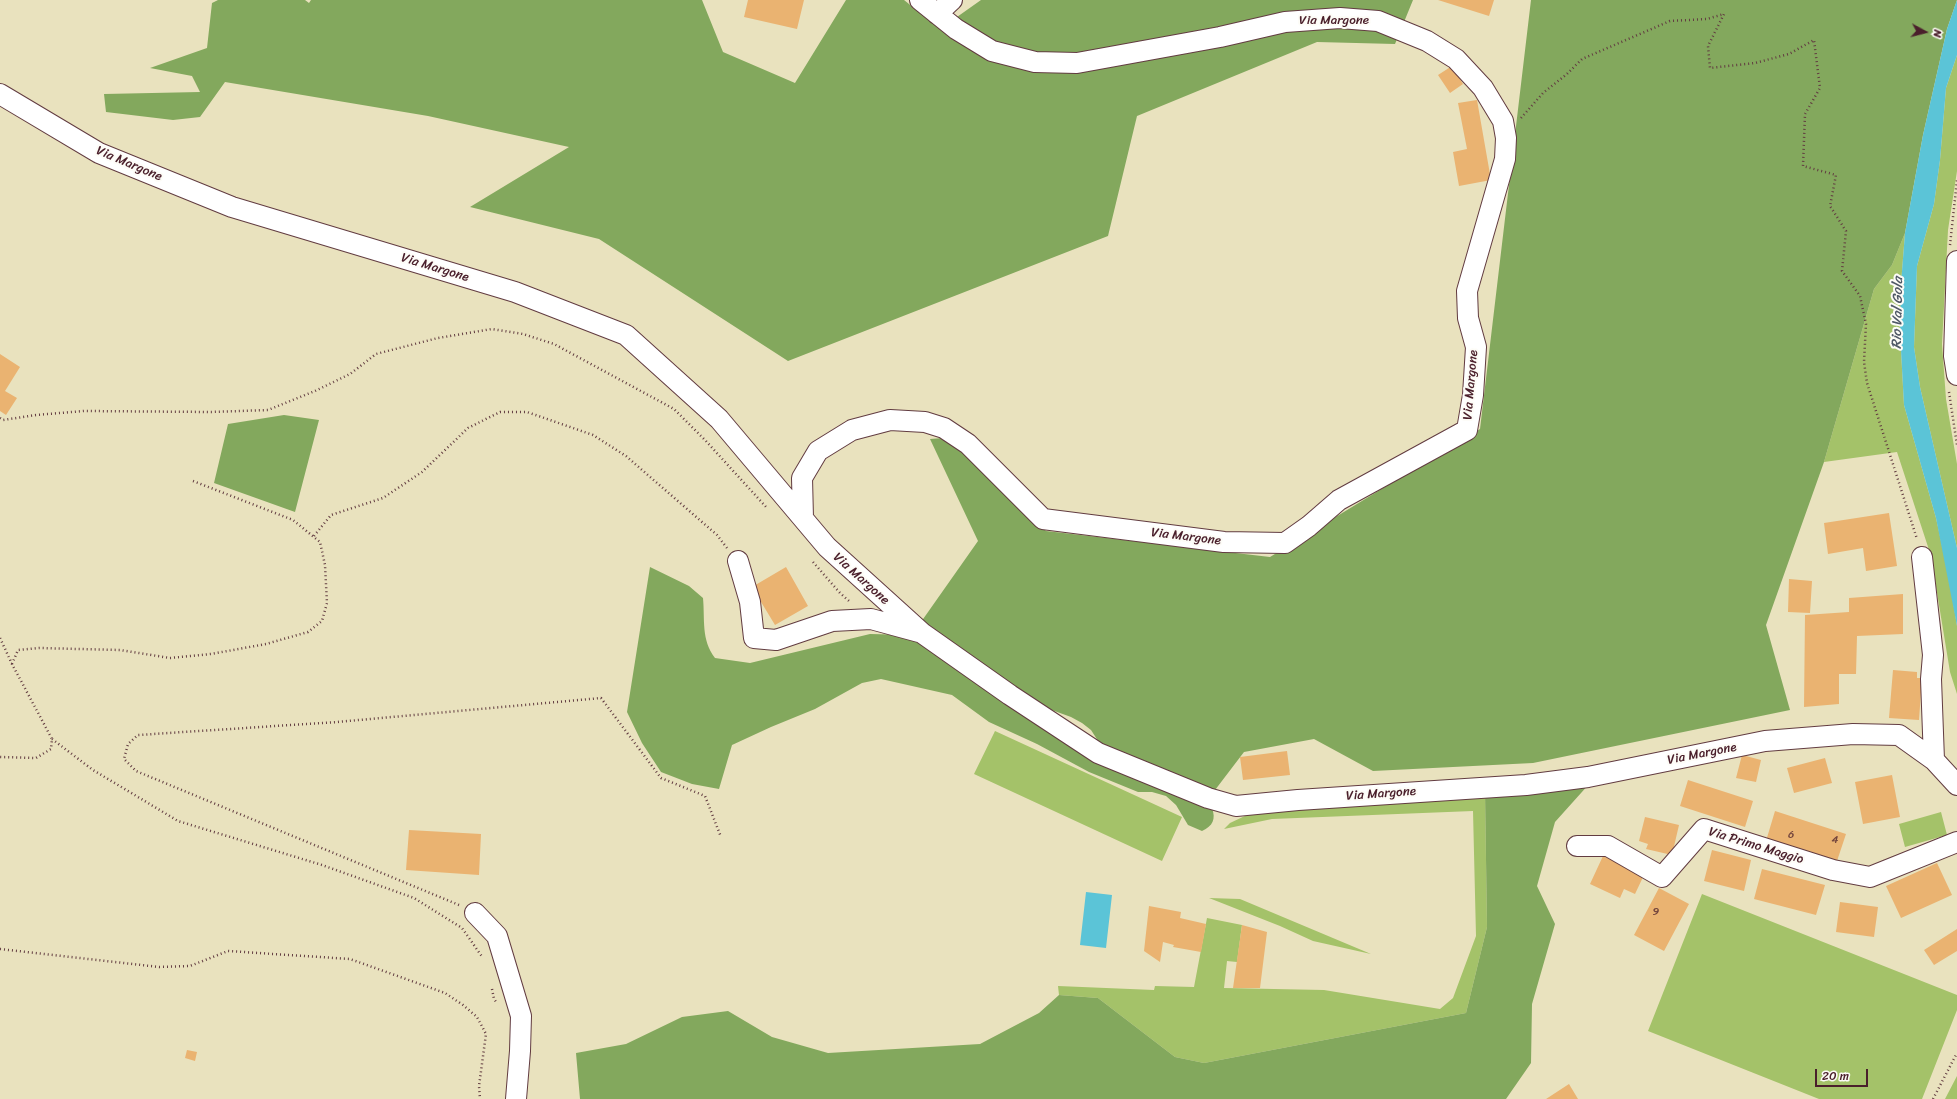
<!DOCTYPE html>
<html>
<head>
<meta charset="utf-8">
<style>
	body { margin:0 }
	#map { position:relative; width:1957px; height:1099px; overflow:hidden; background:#e9e2be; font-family:Sriracha,sans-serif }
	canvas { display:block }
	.north { position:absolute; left:1905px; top:12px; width:40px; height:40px; -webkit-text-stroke:3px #fdfcf7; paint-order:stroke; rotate:97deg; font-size:11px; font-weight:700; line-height:16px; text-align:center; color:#4a1f2b }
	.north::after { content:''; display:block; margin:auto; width:14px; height:18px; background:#4a1f2b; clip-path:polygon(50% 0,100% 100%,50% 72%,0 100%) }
	.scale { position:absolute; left:1815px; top:1069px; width:53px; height:18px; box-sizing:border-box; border:2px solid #4a1f2b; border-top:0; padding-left:5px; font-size:12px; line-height:14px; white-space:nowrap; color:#4a1f2b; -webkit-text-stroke:3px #fdfcf7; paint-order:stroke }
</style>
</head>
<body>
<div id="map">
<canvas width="1957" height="1099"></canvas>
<div class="north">N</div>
<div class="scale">20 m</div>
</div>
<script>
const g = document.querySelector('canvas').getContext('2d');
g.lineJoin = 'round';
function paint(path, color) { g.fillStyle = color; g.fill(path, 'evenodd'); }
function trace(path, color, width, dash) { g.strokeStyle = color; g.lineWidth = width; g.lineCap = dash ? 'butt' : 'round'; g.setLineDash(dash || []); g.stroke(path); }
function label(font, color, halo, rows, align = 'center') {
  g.font = font + ' Sriracha,sans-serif'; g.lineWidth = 4; g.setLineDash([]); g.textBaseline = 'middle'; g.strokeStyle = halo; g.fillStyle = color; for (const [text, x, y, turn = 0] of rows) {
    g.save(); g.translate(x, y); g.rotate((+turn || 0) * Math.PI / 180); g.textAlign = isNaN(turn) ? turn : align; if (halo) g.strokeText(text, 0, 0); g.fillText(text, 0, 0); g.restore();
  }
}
paint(new Path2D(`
	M1957,55V171L1948,230L1942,344L1946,399L1957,464V548L1920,387L1914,347L1917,266L1934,204L1940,160L1946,88Z
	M1905,233L1901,284L1900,332L1904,405L1936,518L1949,577L1957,626V694L1950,672L1931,556L1897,452L1824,462L1874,289L1892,265Z
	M995,731L1182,817L1162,861L974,774Z
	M1485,792L1487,927L1466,1013L1204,1063L1175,1057L1098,998L1059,995L1058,986L1154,990L1155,986L1194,987L1207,918L1242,925L1237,962L1227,961L1224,988L1324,990L1440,1009L1453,998L1476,936L1473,811L1272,819L1224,829L1230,823L1247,815Z
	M1941,812L1947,835L1905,847L1899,824Z
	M1702,894L1957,995V1010L1922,1099H1819L1648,1031Z
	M1209,898L1240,899L1371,954L1313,941L1280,926Z
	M1957,1076V1099H1945Z`), '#a4c269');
paint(new Path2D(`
	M218,0H305L309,3L311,0H702L723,52L795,83L846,0H904L940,29L981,0H1413L1395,44L1317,42L1137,116L1108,236L788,361L599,239L470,207L569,147L428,116L225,82L200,117L173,120L106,112L104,94L200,92L192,76L150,68L207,48L212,3Z
	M1531,0H1957L1947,29L1923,135L1905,233L1892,265L1874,289L1824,462L1766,625L1790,710L1533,763L1373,771L1314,739L1244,752L1212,794L1102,747L1091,730L1082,723L1071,717L1027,701L921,622L978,541L930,439L943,438L964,449L1046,531L1270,557L1480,429Z
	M284,415L319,420L295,512L214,483L228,424Z
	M650,567L689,586L703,598C705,619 701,640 715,658L750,663L870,634L912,635L1212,808C1216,819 1213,826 1202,831L1188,825L1176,805L1166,796L1152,792H1138L1089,772L1037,744L989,722L952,695L881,679L862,683L815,709L771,727L732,745L719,789L692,784L661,772L642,743L627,712Z
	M1590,783L1555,822L1537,886L1555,924L1532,1004L1531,1063L1506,1099H580L576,1053L626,1044L682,1017L728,1011L772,1037L828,1053L980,1044L1039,1013L1059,995L1098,998L1175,1057L1204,1063L1466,1013L1487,927L1485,792Z`), '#83a85d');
paint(new Path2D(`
	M1957,0V55L1946,88L1940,160L1934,204L1917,266L1914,347L1920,387L1957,548V626L1936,518L1904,405L1900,332L1901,284L1905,233L1923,135L1947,29Z
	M1086,892L1112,895L1106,948L1080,945Z`), '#5bc4d7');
paint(new Path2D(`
	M748,0H804L797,29L744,17Z
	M1438,0H1494L1489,16Z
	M1452,66L1463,84L1450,93L1438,75Z
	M1477,100L1491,180L1459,186L1453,152L1467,149L1458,103Z
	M0,354L20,367L5,391L17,398L6,415L0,411Z
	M1889,513L1897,566L1866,571L1863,548L1828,554L1824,523Z
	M786,567L808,606L775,625L752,587Z
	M1789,579L1812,581L1810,613L1788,612Z
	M1903,594V634L1857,636L1856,674H1839V704L1804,707L1805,615L1849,612V598Z
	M1893,670L1917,672V678H1922L1919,720L1889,718Z
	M1287,751L1290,775L1243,780L1240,757Z
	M1742,755L1761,760L1756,782L1736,778Z
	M1825,758L1832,783L1794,793L1787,768Z
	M1892,775L1900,817L1863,824L1855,782Z
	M1688,780L1753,801L1745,827L1680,806Z
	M1775,811L1846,834L1836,864L1766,841Z
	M1645,817L1679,825L1672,855L1646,849L1648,844L1639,841Z
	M409,830L481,834L479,875L406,870Z
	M1712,850L1751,860L1744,891L1704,881Z
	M1603,856L1644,875L1635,894L1624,889L1620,898L1590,884Z
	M1937,863L1952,895L1901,918L1886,886Z
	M1762,869L1825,885L1816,915L1754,899Z
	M1659,888L1689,904L1664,951L1634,935Z
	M1840,902L1878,907L1874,937L1836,932Z
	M1149,906L1181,912L1180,918L1206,924L1201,952L1173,947L1174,945L1163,942L1160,962L1144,951Z
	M1242,925L1267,932L1260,988H1233Z
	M1957,929V951L1934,965L1924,950Z
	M187,1050L197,1052L195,1061L185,1058Z
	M1569,1084L1578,1099H1546Z`), '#eab371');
const minor = new Path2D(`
	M937,14L952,0
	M0,94L99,153L232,207L515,292L626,335L719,419L827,547L922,633L1010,695L1098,753L1208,798L1236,806L1298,800L1526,785L1588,777L1765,741L1853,734L1899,735L1934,760L1957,785
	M1957,261L1954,356L1957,375
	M803,518L802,478L818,451L852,430L890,420L925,422L944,428L968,444L1043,519L1224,542L1285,543L1309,526L1339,500L1467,430L1473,395L1476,347L1468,318L1467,291L1505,159L1506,138L1503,121L1483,88L1456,59L1427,41L1378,21L1340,18L1285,22L1220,37L1077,63L1035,62L992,51L956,29L920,0
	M1922,557L1933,655L1931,679L1934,760
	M738,561L750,602L754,638L776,640L832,621L871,619L919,632
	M1577,846H1608L1662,877L1704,829L1833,870L1870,877L1957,842
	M475,913L497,936L521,1016L520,1051L516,1099`);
trace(minor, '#623c41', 22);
trace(new Path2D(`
	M1521,118L1543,93L1567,74L1582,59L1670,21L1707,19L1724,14L1708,46L1710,68L1755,63L1789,54L1814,40L1820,88L1805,114L1803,166L1836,175L1830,206L1846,231L1842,271L1860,296L1866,324L1864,362L1867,383L1917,539
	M1950,245L1957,180
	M1949,392L1957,445
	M0,418L3,420L36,415L84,411L211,412L268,410L315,391L350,374L376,354L438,338L492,329L523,334L554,344L674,409L705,440L767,508
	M314,536L331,515L383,498L422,472L468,428L500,412H527L593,435L626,456L717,535L727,548
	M813,562L840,593L849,601
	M0,638L12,664L52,739L51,749L36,758L0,757
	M12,664L18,650L39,648L120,650L170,658L211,654L266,644L308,632L322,621L327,603L325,565L320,542L293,520L193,481
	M52,739L93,770L178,821L322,865L414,898L462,928L483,958
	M459,905L136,771L124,759L128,744L138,735L337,722L601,698L661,778L705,796L721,837
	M0,949L159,967L190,966L228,951L350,959L445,993L463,1005L477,1017L486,1034L479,1086L480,1099
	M492,989L494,999L497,1003
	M1933,1099L1957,1053`), '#623c41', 2.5, [1, 3]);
trace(minor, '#fff', 20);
label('11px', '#72443c', null, [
	["6",1791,835],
	["4",1835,840],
	["9",1656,912]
]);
label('13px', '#4a1f2b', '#fdfcf7', [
	["Via Margone",1334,21],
	["Via Margone",129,164,23],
	["Via Margone",435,268,17],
	["Via Margone",1471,385,-85],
	["Via Margone",1186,537,7],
	["Via Margone",861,579,42],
	["Via Margone",1702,754,-11],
	["Via Margone",1381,794,-4],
	["Via Primo Maggio",1756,846,17]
]);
label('italic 14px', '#505967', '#fdfcf7', [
	["Rio Val Gola",1898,313,-89]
]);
</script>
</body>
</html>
